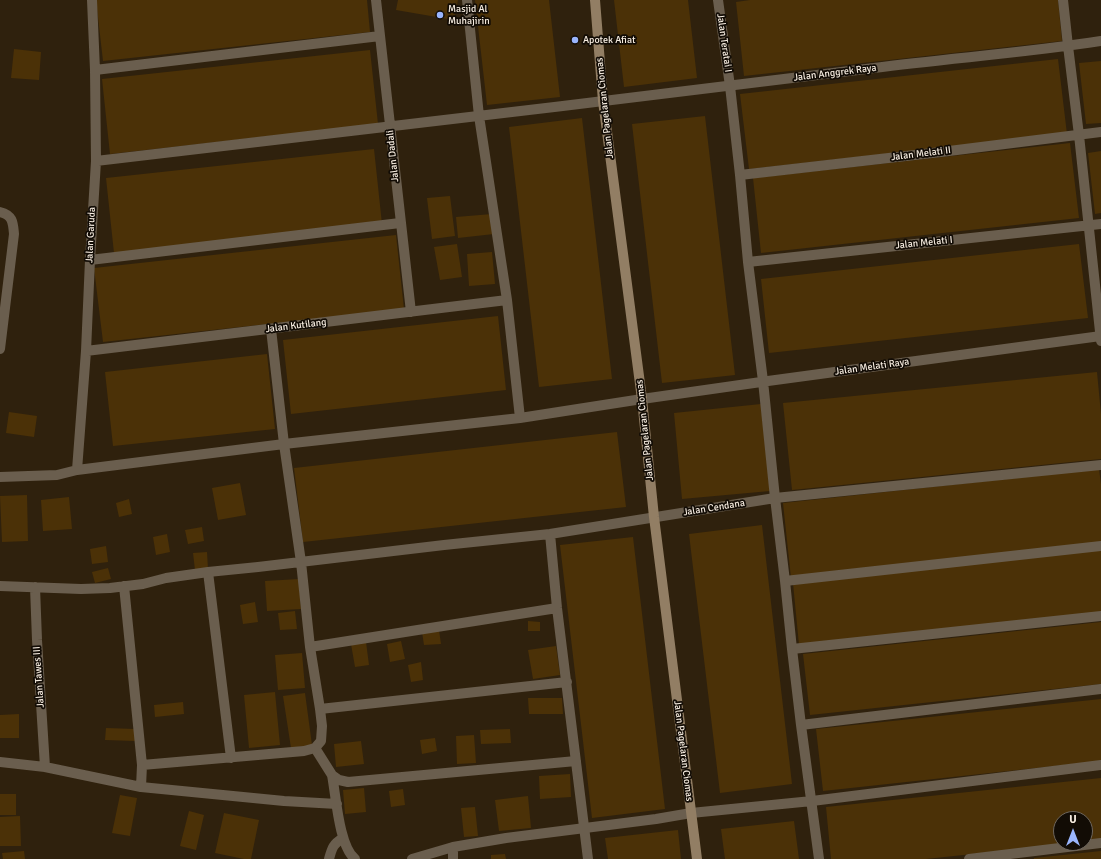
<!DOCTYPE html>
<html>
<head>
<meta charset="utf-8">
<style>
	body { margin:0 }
	#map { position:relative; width:1101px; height:859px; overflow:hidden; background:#2f210d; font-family:Signika,sans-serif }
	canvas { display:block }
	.north { position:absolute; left:1053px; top:811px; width:40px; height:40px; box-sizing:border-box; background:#120c05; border:1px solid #6e665d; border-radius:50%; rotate:0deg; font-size:11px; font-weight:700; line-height:16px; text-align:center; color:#f7ede1 }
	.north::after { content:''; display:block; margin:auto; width:14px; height:18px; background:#9ab5fd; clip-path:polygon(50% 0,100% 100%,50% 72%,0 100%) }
</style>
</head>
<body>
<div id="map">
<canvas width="1101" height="859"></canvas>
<div class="north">U</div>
</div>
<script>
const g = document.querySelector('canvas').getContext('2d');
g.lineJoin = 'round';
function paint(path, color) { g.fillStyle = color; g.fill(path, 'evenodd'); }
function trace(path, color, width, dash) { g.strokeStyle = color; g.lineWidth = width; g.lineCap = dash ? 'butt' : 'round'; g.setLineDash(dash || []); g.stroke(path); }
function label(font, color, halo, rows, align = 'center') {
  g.font = font + ' Signika,sans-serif'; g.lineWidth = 3.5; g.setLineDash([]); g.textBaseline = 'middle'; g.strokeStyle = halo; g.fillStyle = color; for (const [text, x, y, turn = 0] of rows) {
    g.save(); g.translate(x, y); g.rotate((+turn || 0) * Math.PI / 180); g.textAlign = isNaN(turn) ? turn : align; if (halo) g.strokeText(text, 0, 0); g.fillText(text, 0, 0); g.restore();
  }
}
paint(new Path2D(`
	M96,0H367L370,32L103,61Z
	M398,0H458L454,20L396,10Z
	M475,0H549L560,97L487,105Z
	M614,0H688L697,78L624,87Z
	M750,0H1058L1062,41L744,76L736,2Z
	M14,49L41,52L39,80L11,78Z
	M370,50L378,124L110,154L102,79Z
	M1058,59L1067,134L749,169L740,94Z
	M1101,61V123L1086,124L1079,63Z
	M705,116L735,375L662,383L632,124Z
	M582,118L612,379L539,387L509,127Z
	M1070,143L1079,218L761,253L753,178Z
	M374,149L382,224L114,253L106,178Z
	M1101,151V213L1095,214L1088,153Z
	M450,196L455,236L432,239L427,198Z
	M492,214L494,234L458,238L456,217Z
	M396,235L404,309L103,342L94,268Z
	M457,244L462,277L440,280L434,247Z
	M1079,244L1088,318L769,353L761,279Z
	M492,252L495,284L469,286L467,254Z
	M498,316L506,390L291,414L283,340Z
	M267,354L275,429L113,446L105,372Z
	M1097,372L1101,414V459L792,490L783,403Z
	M761,404L770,491L682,499L674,413Z
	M9,412L37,416L34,437L6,433Z
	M617,432L626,507L303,542L294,468Z
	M1099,469L1101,484V544L791,578L783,503Z
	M240,483L246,515L218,520L212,488Z
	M27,495L28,541L2,542L0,496Z
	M69,497L72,529L43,531L41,500Z
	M129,499L132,514L119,517L116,503Z
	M762,525L792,784L720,793L689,534Z
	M202,527L204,541L188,544L185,530Z
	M167,534L170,552L156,555L153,537Z
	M633,537L665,809L592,818L560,545Z
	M106,546L108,562L92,564L90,549Z
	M1101,550V612L799,645L793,583Z
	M207,552L208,569L195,570L193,553Z
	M108,568L111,579L95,583L92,572Z
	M299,579L301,609L267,611L265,581Z
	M255,602L258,622L243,624L240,605Z
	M295,611L297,629L280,630L278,613Z
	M528,621L540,622V631H528Z
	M1101,622V684L810,715L803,654Z
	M439,630L441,644L424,645L422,632Z
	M401,641L405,659L390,662L387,644Z
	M366,642L369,665L355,667L351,644Z
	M556,646L560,675L533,679L528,650Z
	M302,653L305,688L278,690L275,655Z
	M421,662L423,680L411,682L408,665Z
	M275,692L280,745L249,748L244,695Z
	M305,693L312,745L291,748L283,696Z
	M528,698H562L563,714H529Z
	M1101,699V761L823,791L816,729Z
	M183,702L184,714L155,717L154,705Z
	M19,714V738H0V715Z
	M106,728L135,729V741L105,740Z
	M510,729L511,743L481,744L480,730Z
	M474,735L476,763L457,764L456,736Z
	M435,738L437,751L422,754L420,740Z
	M361,741L364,764L336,767L334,744Z
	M570,774L571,797L540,799L539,776Z
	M1101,778V840L1085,842V819H1061V843L1066,844L926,859H831L826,807Z
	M364,788L366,812L345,814L343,790Z
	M403,789L405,805L391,807L389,791Z
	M0,794H16V815H0Z
	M120,795L137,798L130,836L112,833Z
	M528,796L531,828L499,831L495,800Z
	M475,807L478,836L464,837L461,808Z
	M189,811L204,815L196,850L180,846Z
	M224,813L259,820L251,859H244L215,853Z
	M20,816L21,846H0V817Z
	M794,821L799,859H725L721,829Z
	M678,830L681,859H608L605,838Z
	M24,851L25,859H3L2,853Z
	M1101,851V859H1034V858Z
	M505,854L506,859H491V855Z`), '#4b3107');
trace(new Path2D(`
	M376,0L411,312
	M467,0L479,116L507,300L520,418
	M718,0L730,86L740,175L748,262L763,381L775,498L785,581L792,649L801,725L819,859
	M1063,0L1068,46L1079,135L1101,341
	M95,70L380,36
	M96,161C355,130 615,101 874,68C949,58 1026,53 1101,41
	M740,175L941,152L1101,132
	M0,212C13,215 13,223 14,234L0,349
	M90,260L400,223
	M748,262L1101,224
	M86,351L507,300
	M77,470L86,351L90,260L96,161L95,70L92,0
	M0,477L57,475L77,470L284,444L520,418L642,399L768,381L1101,336
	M550,534L557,608L588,859
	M208,572L231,758
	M785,581L1101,546
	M0,586L81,589L110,588L143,584L166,578L208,572L258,567L444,545L550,534L775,498L1101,465
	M124,586L142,765L141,787
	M35,587L37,640L45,767
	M310,647L557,608
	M792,649L1101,616
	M320,709L567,682
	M801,725L1101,689
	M315,748L332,775L339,780L348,782L576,761
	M0,762L45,767L141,787L284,801L337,804
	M142,765L304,751L315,748L321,741L322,726L320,709L310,647L301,562L284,444L271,329
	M332,775C336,796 339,846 355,859
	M453,847V859
	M329,859C332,848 333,844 343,838
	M412,859L453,847L506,838L656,819L691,813L812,801L1101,765
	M969,859L1101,843`), '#6a5e4e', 10);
trace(new Path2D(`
	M595,0L603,101L642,399L654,517L697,859`), '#927e64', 10);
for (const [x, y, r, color] of [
	[440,15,4,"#9ab5fd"],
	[575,40,4,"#9ab5fd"]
]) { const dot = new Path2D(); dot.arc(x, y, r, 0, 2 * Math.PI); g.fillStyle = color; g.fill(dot); trace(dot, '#120c05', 1.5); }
label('10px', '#f7ede1', '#120c05', [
	["Masjid Al",448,9],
	["Muhajirin",448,21],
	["Apotek Afiat",583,40]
], 'left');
label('10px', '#f7ede1', '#120c05', [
	["Jalan Teratai I",724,43,82],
	["Jalan Anggrek Raya",835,73,-7],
	["Jalan Pagelaran Ciomas",605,108,-96],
	["Jalan Melati II",921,154,-7],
	["Jalan Dadali",393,156,-96],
	["Jalan Garuda",91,235,-87],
	["Jalan Melati I",924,243,-6],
	["Jalan Kutilang",296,326,-7],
	["Jalan Melati Raya",872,367,-8],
	["Jalan Pagelaran Ciomas",645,430,-96],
	["Jalan Cendana",714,508,-9],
	["Jalan Tawes III",39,677,-94],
	["Jalan Pagelaran Ciomas",683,751,83]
]);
</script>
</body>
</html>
